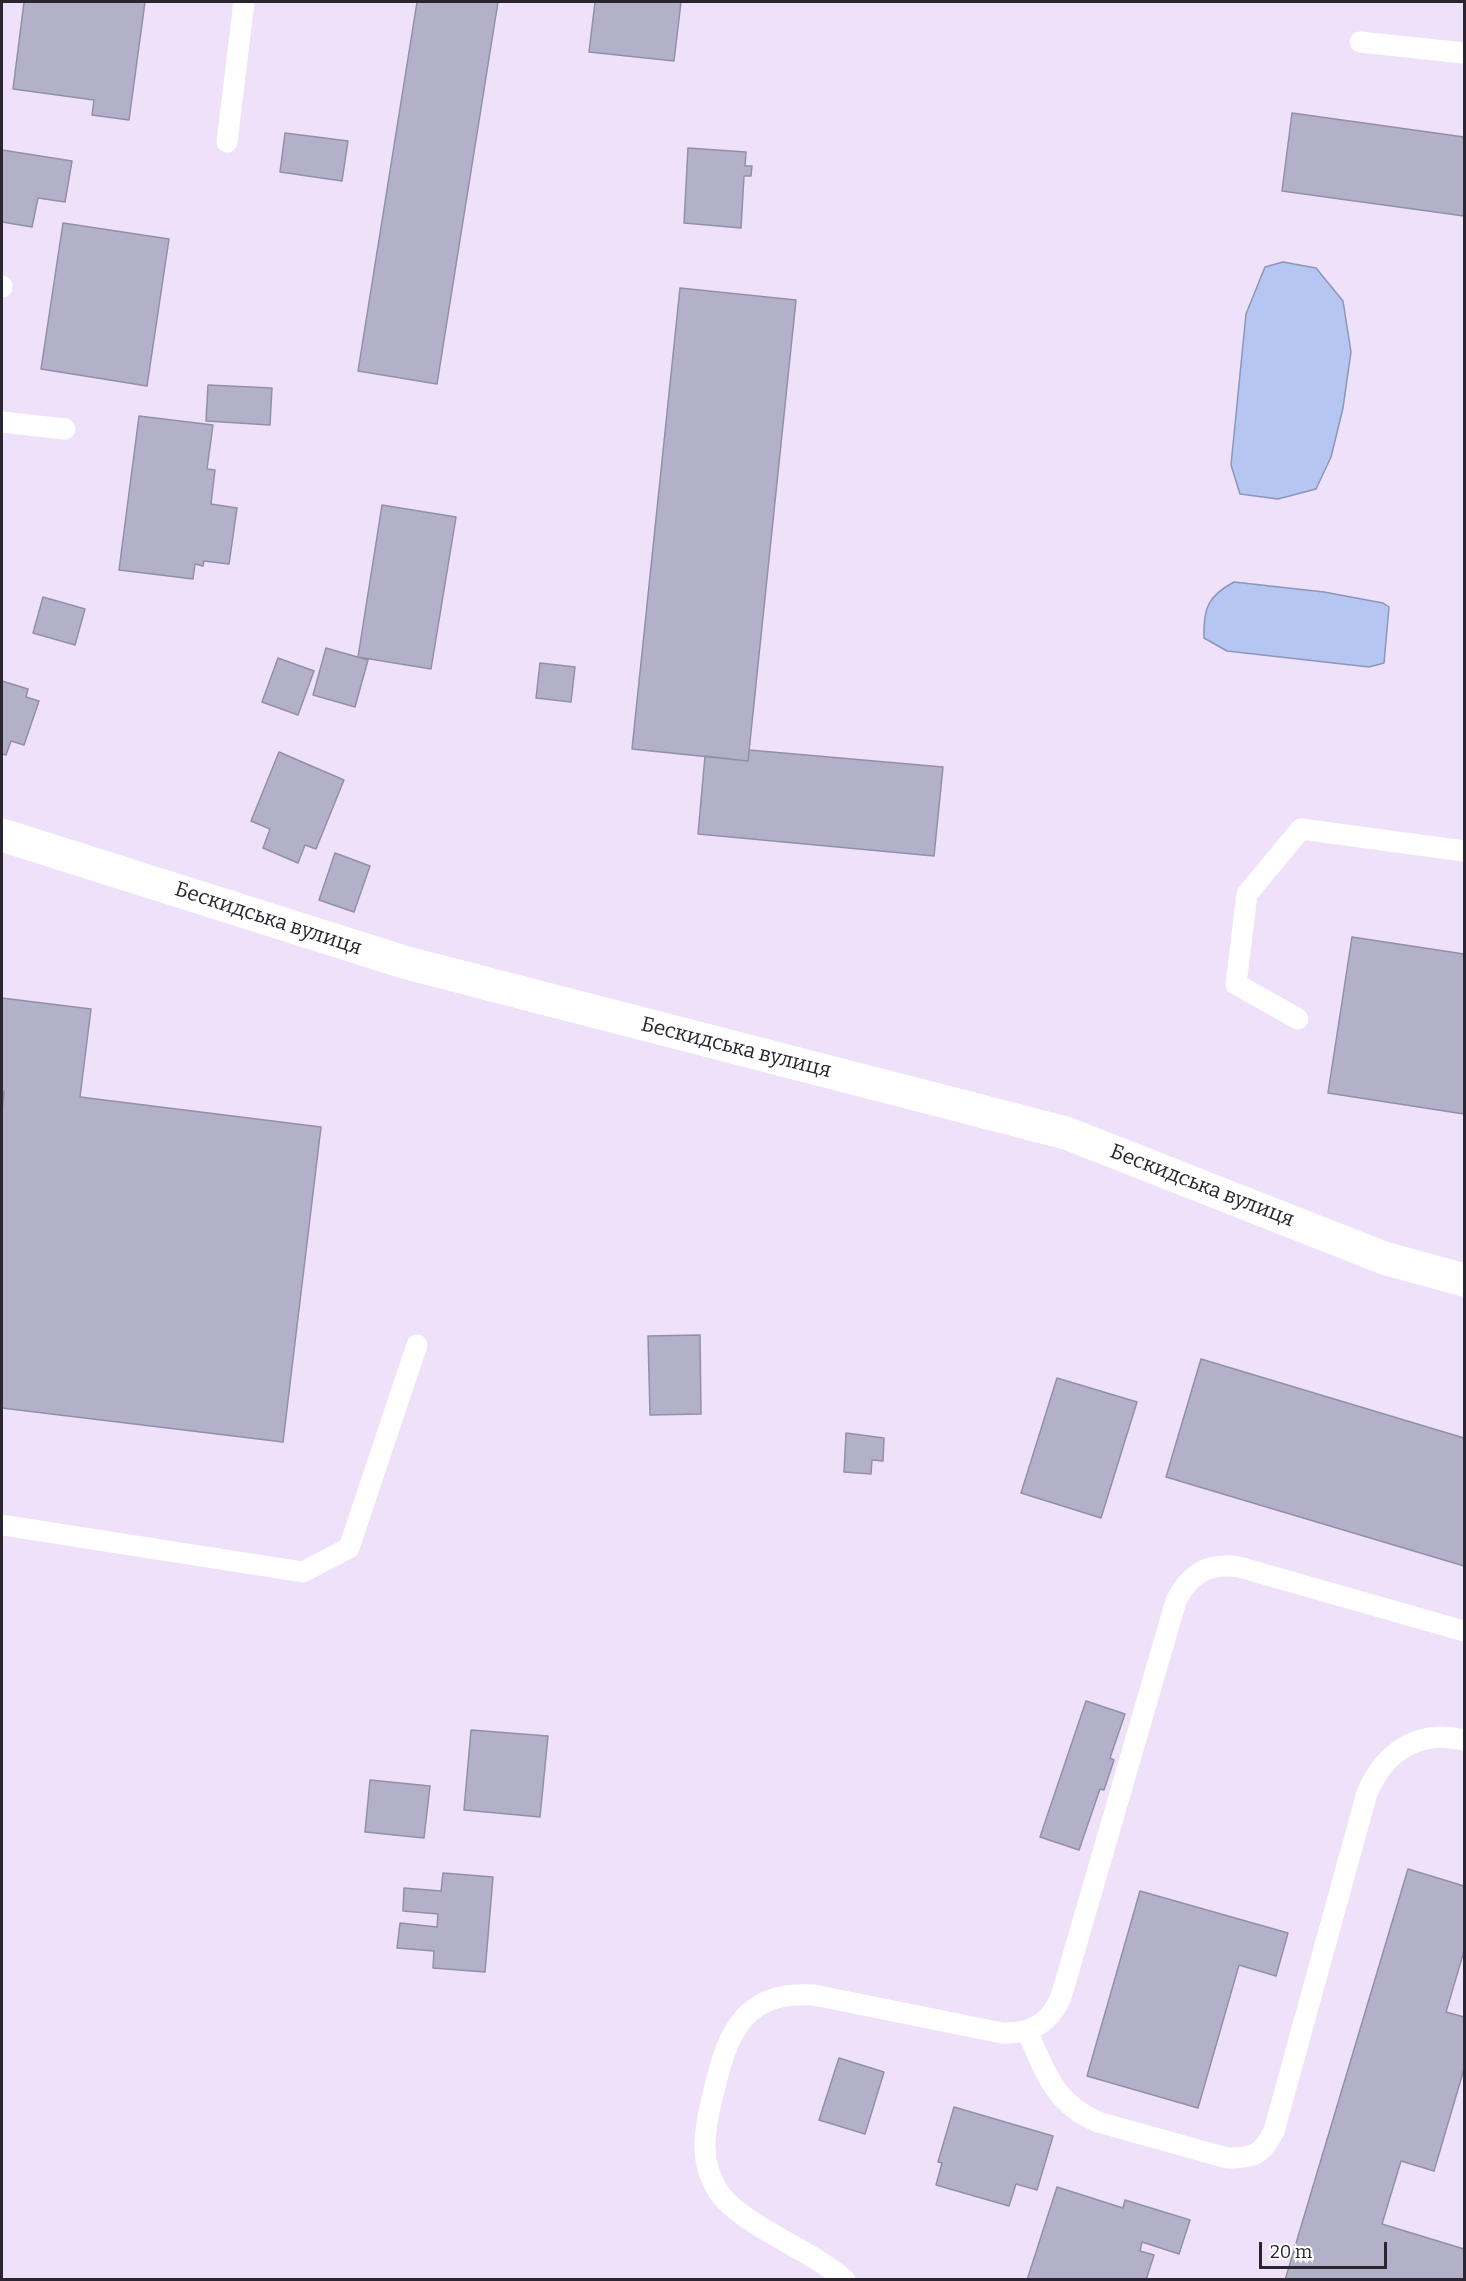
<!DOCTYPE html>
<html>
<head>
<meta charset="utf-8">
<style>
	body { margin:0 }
	#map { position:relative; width:1466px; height:2281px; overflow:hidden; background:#eee1f9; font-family:Bitter,serif }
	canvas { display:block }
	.frame { position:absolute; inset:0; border:3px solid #2a252e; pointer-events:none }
	.scale { position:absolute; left:1259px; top:2242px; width:128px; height:27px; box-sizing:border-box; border:3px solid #2a252e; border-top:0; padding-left:8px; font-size:18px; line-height:21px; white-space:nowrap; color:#2a252e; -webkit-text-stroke:4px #fff; paint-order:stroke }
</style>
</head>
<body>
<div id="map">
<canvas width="1466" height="2281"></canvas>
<div class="frame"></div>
<div class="scale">20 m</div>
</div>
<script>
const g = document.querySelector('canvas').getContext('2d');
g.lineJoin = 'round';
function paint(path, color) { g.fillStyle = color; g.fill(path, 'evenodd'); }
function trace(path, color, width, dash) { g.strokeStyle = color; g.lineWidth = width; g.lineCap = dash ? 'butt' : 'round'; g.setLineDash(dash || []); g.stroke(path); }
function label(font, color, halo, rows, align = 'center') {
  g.font = font + ' Bitter,serif'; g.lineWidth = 4.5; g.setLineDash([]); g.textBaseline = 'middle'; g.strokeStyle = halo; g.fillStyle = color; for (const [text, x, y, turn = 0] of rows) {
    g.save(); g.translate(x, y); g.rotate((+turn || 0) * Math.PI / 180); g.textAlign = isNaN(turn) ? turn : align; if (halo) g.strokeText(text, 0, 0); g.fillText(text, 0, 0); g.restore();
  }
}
const water = new Path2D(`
	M1283,262L1316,268L1343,301L1351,352L1343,408L1331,457L1316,489L1278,499L1240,494L1231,465L1246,314L1265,267Z
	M1234,582L1324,592L1383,603L1389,607L1384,663L1369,667L1227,651L1204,638C1203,608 1208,596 1234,582Z`);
paint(water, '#b6c6f2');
trace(water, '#8c96b7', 1.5);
const building = new Path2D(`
	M24,2H145L129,120L92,115L94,100L13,89Z
	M417,2H498L437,384L358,371Z
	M595,2H681L674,61L589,52Z
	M1292,113L1464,137V216L1282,191Z
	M285,133L348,141L342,181L280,172Z
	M688,148L746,152L745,166H752L751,176H744L741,228L684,223Z
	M2,150L72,161L65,202L38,198L32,227L2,222Z
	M63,223L169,239L147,386L41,369Z
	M680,288L796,300L748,761L632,749Z
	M208,385L272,388L270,425L206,421Z
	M139,416L213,425L207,469L215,470L211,504L237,508L229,564L204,561L203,566L195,564L193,579L119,570Z
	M382,505L456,517L431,669L358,657Z
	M43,597L85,609L75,645L33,633Z
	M326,648L368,660L355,707L313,695Z
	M278,658L314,671L298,715L262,702Z
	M540,663L575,667L571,702L536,698Z
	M2,681L28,689L26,697L39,701L24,745L11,741L6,755L2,754Z
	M749,750L943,767L934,856L698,834L705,756L748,761Z
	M279,752L344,780L316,849L305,845L298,863L263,848L270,829L251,821Z
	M335,853L370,866L354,912L319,900Z
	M1352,937L1464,954V1114L1328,1093Z
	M2,998L91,1009L80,1097L321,1127L283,1442L2,1408V1113L4,1091H2Z
	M700,1335L701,1414L650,1415L648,1336Z
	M1201,1359L1464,1438V1566L1166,1477Z
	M1057,1378L1137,1402L1101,1518L1021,1493Z
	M846,1433L884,1438L883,1461L872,1460L871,1474L844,1472Z
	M1086,1701L1125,1714L1110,1758L1114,1760L1104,1790L1100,1789L1079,1850L1040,1837Z
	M471,1730L548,1736L540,1817L464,1810Z
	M370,1780L430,1786L424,1838L365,1832Z
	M1408,1869L1464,1886V1951L1446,2012L1464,2017V2069L1434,2171L1401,2161L1382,2224L1464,2249V2280H1285Z
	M443,1873L493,1877L485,1972L433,1968L434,1951L397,1948L400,1923L437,1927L438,1914L403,1911L404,1888L441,1891Z
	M1140,1891L1288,1933L1276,1976L1239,1965L1198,2108L1087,2076Z
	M839,2058L884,2072L865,2134L819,2120Z
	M954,2107L1053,2136L1037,2190L1016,2184L1009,2206L936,2185L942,2163L938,2162Z
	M1057,2187L1123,2208L1125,2200L1190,2220L1179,2254L1142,2242L1140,2251L1154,2255L1146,2280H1027Z`);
paint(building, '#b3b1ca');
trace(building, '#9290a8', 1.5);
trace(new Path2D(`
	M1360,42L1464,53
	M227,142L244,2
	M2,286V287
	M2,422L65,429
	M1298,1019L1236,984L1247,894L1301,829L1464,851
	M2,1525L303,1572L349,1548L417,1345
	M1027,2031C1046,2073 1054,2103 1098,2122L1227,2158C1254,2158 1262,2155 1274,2131L1367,1793C1385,1751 1419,1729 1464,1740
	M845,2280C812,2250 740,2225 718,2191C710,2178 705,2164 705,2148C704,2124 721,2054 733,2034C739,2023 747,2013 757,2007C774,1995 794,1994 814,1995L1002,2033C1031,2034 1050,2023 1061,1997L1176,1601C1189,1574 1209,1562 1239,1567L1464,1631`), '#fff', 21);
trace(new Path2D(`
	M2,835L407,963L1066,1133L1384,1258L1464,1280`), '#fff', 33);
label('21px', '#2a252e', '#fff', [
	["Бескидська вулиця",268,919,18],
	["Бескидська вулиця",736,1048,14],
	["Бескидська вулиця",1202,1186,21]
]);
</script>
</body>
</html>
